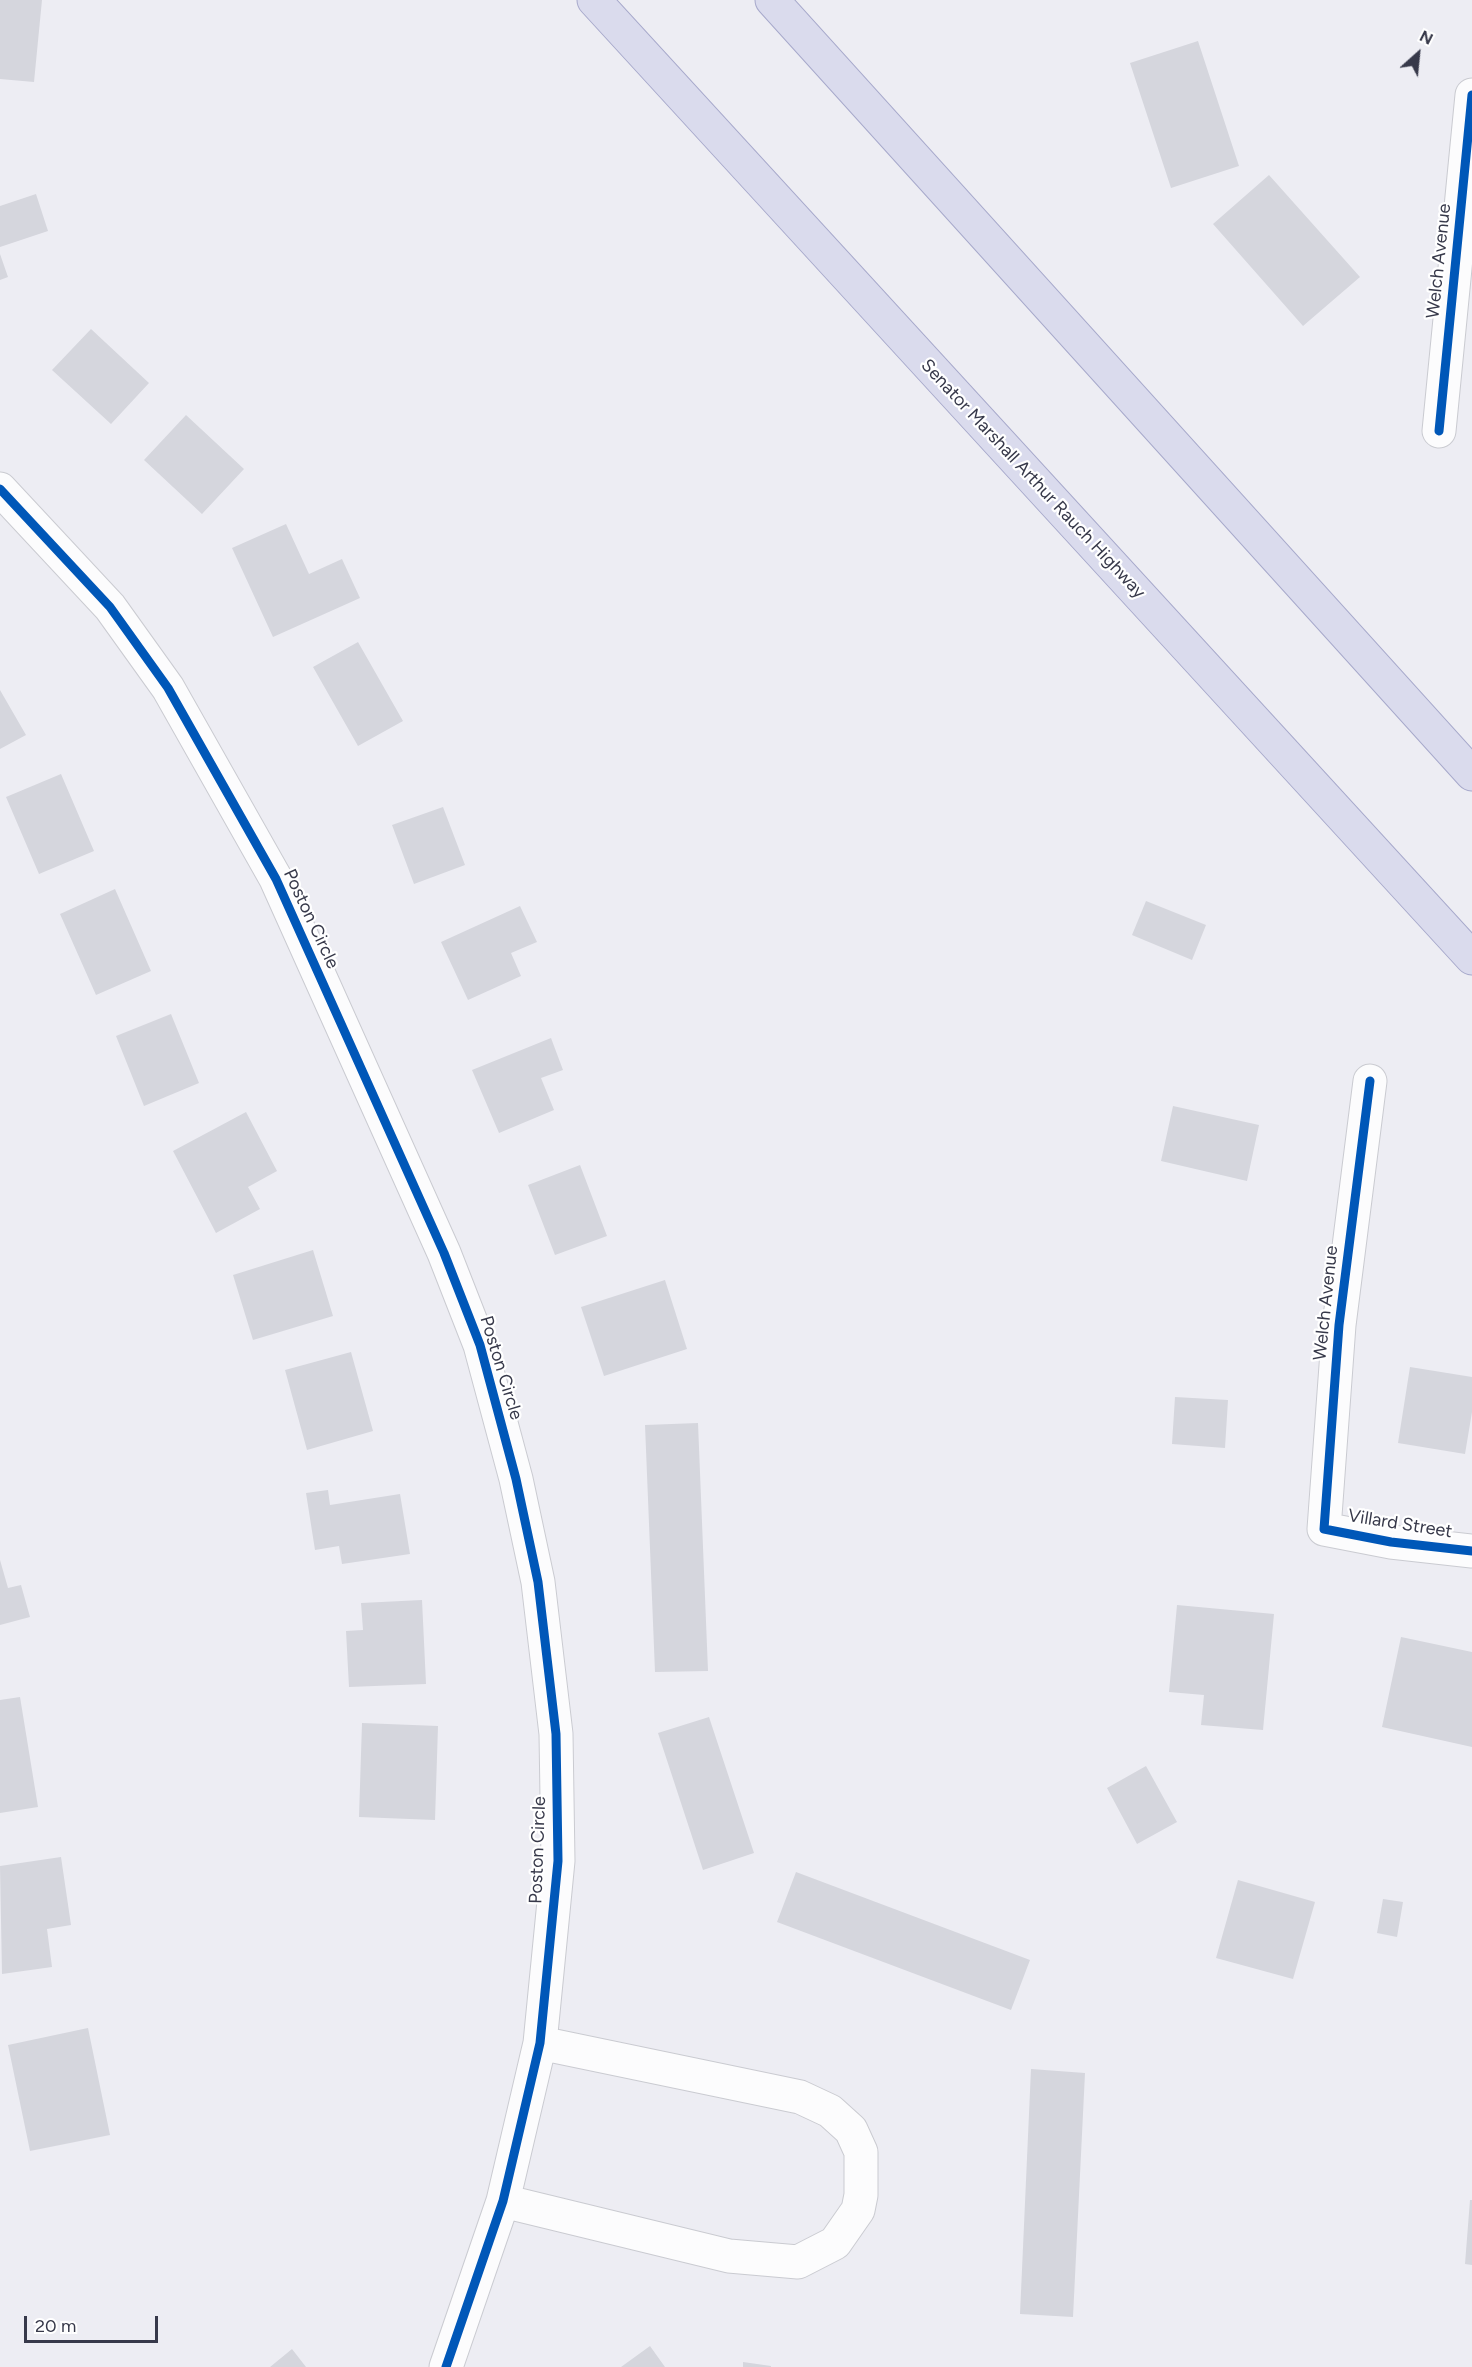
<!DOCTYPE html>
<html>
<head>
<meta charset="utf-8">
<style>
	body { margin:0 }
	#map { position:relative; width:1472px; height:2367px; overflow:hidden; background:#ededf3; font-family:Figtree,sans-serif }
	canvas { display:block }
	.north { position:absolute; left:1388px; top:24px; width:60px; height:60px; -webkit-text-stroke:4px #fff; paint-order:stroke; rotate:27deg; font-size:16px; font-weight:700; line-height:24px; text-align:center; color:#37394a }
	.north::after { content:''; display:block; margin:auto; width:21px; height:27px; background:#37394a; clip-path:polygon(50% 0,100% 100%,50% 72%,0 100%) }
	.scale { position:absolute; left:24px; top:2316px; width:134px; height:27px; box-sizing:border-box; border:3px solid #37394a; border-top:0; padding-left:8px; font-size:18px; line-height:21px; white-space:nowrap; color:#37394a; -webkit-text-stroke:4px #fff; paint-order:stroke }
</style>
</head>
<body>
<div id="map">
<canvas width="1472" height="2367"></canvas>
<div class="north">N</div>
<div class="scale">20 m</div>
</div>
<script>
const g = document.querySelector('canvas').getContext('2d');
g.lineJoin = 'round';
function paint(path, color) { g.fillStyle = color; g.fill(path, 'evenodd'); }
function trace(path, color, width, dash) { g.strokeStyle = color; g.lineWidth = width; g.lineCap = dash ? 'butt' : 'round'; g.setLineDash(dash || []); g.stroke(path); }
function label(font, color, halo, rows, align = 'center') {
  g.font = font + ' Figtree,sans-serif'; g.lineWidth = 4.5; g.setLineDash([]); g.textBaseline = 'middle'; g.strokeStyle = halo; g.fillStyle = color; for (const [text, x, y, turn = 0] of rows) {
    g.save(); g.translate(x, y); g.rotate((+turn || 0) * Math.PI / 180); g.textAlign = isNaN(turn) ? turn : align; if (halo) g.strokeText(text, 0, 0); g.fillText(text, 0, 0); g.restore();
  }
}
paint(new Path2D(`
	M0,0H42L34,82L0,79Z
	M1198,41L1239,166L1171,188L1130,63Z
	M1269,175L1360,277L1303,326L1213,224Z
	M36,194L48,231L0,247V206Z
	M0,254L8,277L0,280Z
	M91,329L149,383L111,424L52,370Z
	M186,415L244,469L202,514L144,460Z
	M286,524L309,574L342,559L360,598L273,637L232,548Z
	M358,642L403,721L358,746L313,667Z
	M0,690L26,735L0,749Z
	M61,774L94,851L39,874L6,797Z
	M443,807L465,865L414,884L392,825Z
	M115,889L151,971L96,995L60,914Z
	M1146,901L1206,925L1192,960L1132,935Z
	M520,906L537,942L511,953L521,976L468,1000L441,942Z
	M171,1014L199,1083L144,1106L116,1036Z
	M551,1038L563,1070L541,1078L554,1110L499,1133L472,1070Z
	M1173,1106L1259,1125L1247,1181L1161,1161Z
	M246,1112L277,1171L248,1187L260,1209L216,1233L173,1151Z
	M580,1165L607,1236L555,1255L528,1185Z
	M313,1250L333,1316L253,1340L233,1275Z
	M665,1280L687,1349L604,1376L581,1307Z
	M351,1352L373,1431L307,1450L285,1370Z
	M1410,1367L1472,1377V1412L1465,1454L1398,1443Z
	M1175,1397L1228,1400L1225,1448L1172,1444Z
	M698,1423L708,1671L655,1672L645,1425Z
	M328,1490L330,1505L400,1494L410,1554L342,1564L339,1546L315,1550L306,1493Z
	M0,1560L8,1588L21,1585L30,1617L0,1625Z
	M422,1600L426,1684L349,1687L346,1631L363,1630L361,1603Z
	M1177,1605L1274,1614L1263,1730L1201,1725L1204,1695L1169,1692Z
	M1401,1637L1472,1652V1747L1382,1727Z
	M20,1697L38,1807L0,1813V1700Z
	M709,1717L754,1853L703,1870L658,1733Z
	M362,1723L438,1726L435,1820L359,1817Z
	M1146,1766L1177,1822L1137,1844L1107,1788Z
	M61,1857L71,1925L47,1929L52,1967L2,1974L0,1866Z
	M796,1872L1030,1960L1011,2010L777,1922Z
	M1238,1880L1315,1902L1293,1979L1216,1958Z
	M1383,1899L1403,1902L1397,1937L1377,1933Z
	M88,2028L110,2135L30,2151L8,2045Z
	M1031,2069L1085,2073L1073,2317L1020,2314Z
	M1470,2200H1472V2265L1465,2264Z
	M650,2346L665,2367H621Z
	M292,2349L306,2367H270Z
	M743,2362L771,2366V2367H743Z`), '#d5d6dd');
const street = new Path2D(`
	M1439,431L1472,95
	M0,489L110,607L168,688L276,879L444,1253L480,1345L516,1479L538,1582L556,1734L558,1861L540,2043L503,2201L446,2367
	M1370,1081L1339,1325L1324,1529L1391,1542L1472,1551
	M503,2201L729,2256L798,2262L835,2243L858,2210L861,2195V2152L851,2130L830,2111L800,2097L540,2043`);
const highway = new Path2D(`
	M594,0L1472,958
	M772,0L1472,774`);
trace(street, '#cacbd1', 35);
trace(highway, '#a7a9cb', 35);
trace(street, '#fcfcfd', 33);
trace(highway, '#dadbed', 33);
trace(new Path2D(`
	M1439,431L1472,95
	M0,489L110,607L168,688L276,879L444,1253L480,1345L516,1479L538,1582L556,1734L558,1861L540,2043L503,2201L446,2367
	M1370,1081L1339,1325L1324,1529L1391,1542L1472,1551`), '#0057b8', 9);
label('18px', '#37394a', '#fff', [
	["Welch Avenue",1439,261,-84],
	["Senator Marshall Arthur Rauch Highway",1033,479,47],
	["Poston Circle",311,919,65],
	["Welch Avenue",1326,1303,-84],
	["Poston Circle",501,1368,73],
	["Villard Street",1400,1524,9],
	["Poston Circle",538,1850,-88]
]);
</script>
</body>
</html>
